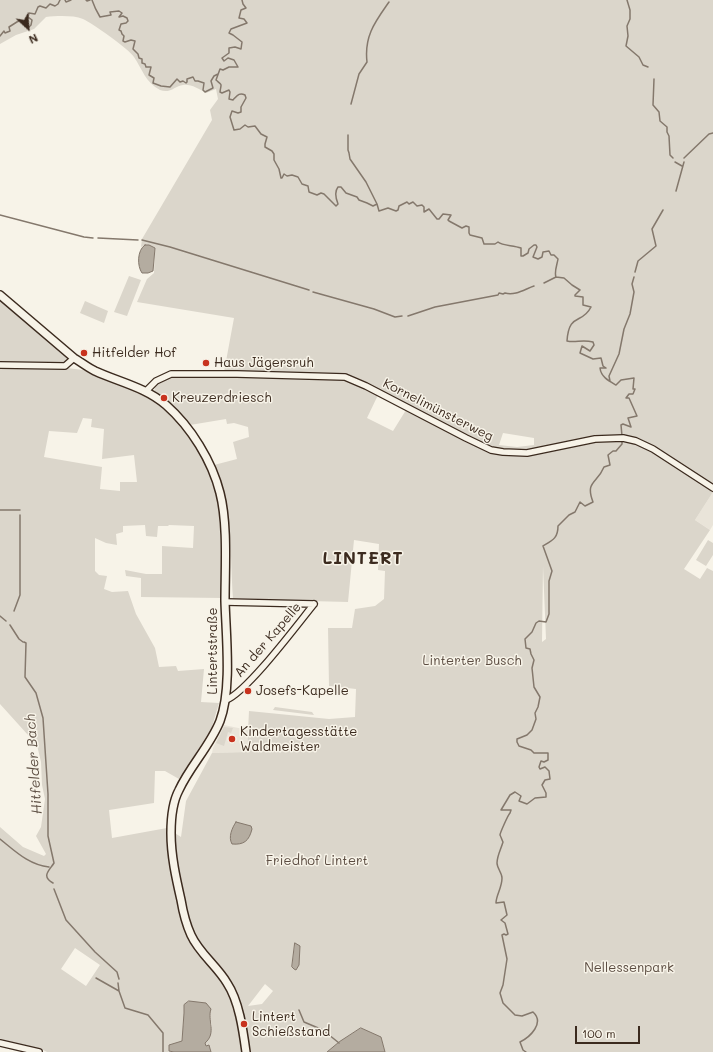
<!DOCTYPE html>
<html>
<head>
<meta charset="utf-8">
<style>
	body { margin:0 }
	#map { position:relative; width:713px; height:1052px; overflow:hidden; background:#f7f3e8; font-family:Mali,sans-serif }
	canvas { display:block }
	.north { position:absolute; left:8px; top:8px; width:40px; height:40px; -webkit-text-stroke:3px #f7f3e8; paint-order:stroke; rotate:154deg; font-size:11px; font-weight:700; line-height:16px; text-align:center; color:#3b2a1e }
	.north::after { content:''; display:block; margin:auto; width:14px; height:18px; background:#3b2a1e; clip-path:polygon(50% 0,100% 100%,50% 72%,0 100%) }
	.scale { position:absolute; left:575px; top:1026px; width:65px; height:18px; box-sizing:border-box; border:2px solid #3b2a1e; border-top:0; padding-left:5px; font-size:12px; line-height:14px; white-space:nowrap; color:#3b2a1e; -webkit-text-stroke:3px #f7f3e8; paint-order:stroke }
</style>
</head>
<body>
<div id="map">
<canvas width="713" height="1052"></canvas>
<div class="north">N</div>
<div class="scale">100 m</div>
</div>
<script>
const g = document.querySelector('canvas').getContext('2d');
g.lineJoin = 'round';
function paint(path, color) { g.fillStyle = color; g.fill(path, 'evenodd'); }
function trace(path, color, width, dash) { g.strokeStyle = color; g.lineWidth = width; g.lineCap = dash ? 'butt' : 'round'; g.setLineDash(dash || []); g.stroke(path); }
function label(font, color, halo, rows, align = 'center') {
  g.font = font + ' Mali,sans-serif'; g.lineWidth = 3; g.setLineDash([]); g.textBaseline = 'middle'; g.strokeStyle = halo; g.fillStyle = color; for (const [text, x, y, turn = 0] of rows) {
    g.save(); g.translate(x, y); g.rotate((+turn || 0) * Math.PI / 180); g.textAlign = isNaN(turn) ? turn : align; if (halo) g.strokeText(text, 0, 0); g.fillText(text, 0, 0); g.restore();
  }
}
paint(new Path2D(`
	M713,492V525L710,530L695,520Z
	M224,725L248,730L247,752L212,753L213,748Z`), '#e9e4d9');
paint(new Path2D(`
	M0,0H713V485L643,440L632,437L629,441L652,450L713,492L695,520L710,530L684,569L700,579L707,568L713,571V1052H385L381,1037L339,1042L327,1052H211L209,1045L206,1046L205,1043L212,1025L209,1014L184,1005V1013L182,1041L169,1050L174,1052H47L41,1049L0,1039V827L23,847L44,856L46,854L36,836L41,827L45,799L42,785L41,762L37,745L0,704V367L67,368L83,370L145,394L159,403L171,414L187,432L200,454L207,467L219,503L222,598L141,597V578L126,576L125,570L146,574H162V546L193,548L194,526L169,525L168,526H158L157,537L146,536L145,525L123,526V532L116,534L117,545L106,543L95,538V571L99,575L107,576L104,589L112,592L128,591L136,614L155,648L159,667L176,666L178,671L204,669L201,702L219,703L211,730L179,779L165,771H155L154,803L109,810L112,838L167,828L181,837L186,801L212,753L247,752L249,711L329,719L355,717L356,689L329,686L328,628H352L355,609L375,606L384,599L385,571L378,570L379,544L354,540L348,602L233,599C230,554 233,507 214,465L237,459L233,442L249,437L248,427L234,423L227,424L226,419L190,425L166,401L154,392L155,387L159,383L172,377L216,376L340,379L354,383L378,395L367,418L393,431L406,410L487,451L355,379L224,372L234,318L137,302L147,279L154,273L155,248L145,245L141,247L142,239L212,120L210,110L218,99L216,89L206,93C199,89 191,84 183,85C175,86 170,94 160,90C146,83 142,69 134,57C129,49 92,23 83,19C73,15 56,16 46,17L34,29L16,35L0,44ZM83,418L92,419L91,427L104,429L102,459L134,455L137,482H120V491L100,489L102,467L44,457L49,431L77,433ZM503,433L534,438V445L517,447L499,445ZM543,566L546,639L542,642ZM75,948L100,965L86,986L61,969ZM265,984L273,991L262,1004L248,1006Z
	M129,276L141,280L127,316L114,312Z
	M0,299L68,357L66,363L62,364L0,363Z
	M85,301L108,311L104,323L80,313Z
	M708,540L713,543V555L706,566L696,560Z
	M275,707L312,712L314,715L273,710Z
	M224,727L233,728L231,733L228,732L224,746L216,743Z`), '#dbd6cb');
const water = new Path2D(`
	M145,245H149L155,248L153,271L148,273H142C137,266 137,250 145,245Z
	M236,822L251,826L252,829C249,841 244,845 232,844C228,837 232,828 236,822Z
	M295,943L300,946L299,965L296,970L294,969L292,967Z
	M189,1001L206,1003L211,1009C207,1020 217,1033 205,1043L206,1046L209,1045L211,1052H174L169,1051V1045L182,1041L184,1013V1005Z
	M361,1028L381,1037L385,1052H327L339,1042Z`);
paint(water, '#b4aca0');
trace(water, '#84786c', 1);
trace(new Path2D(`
	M65,0L66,2L71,0
	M86,0L87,1L90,0
	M92,0C94,6 97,12 100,17L111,15L110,12L119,11L122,13L119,17L123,16L127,18L128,21L126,23L121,24L119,30L121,31L122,34L124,36L123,41L125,42L131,40L135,41L133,49L138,54L139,58L142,59V63L145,64L146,67H151L149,75L154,78L153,83L161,86L170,87L177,79L180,82L183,81L186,83L187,82V79L193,77L195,81H198L204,83L203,90L205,92L213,88L211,81L214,76L218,74
	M242,0L243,4L246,8L241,10L239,18L244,19L247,23L231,29L229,33L233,35L242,42L241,49L235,47L229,48V53L222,58L224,61L228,58L234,60L238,67H229L223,70L220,69L216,80C223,86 221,83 220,92L222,93L229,90L230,92L229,99L233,100C237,96 239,92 245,95L246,98L241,107V112L238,113L232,111L230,117L234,130L240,129L245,125L248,127L255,126L261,134L267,137L265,144V147L272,151L274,154V160L279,169L281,178H282L284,174L287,176L292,175L298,177L302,184L308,186L309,192L317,195L321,193L324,194L336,206L338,204C336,199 334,192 338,187H341L346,193L357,197L359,200L367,203L373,206L377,204L379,211L388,208L396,211L398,210L399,206L407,202L409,204L413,202L417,206L422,205L424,207V212L429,209L437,219H439L443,214L451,215L448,220L449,221L462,228L466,226L469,227V233L470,235L482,238L484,244H495L498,242C503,246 513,245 521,248V256H523L528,253L529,249L534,245H536L537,247L533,257L538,259L542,257L543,252L549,251L551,255H554L558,259C557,265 554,272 556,277L564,278L572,285L580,290L575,295V296L583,297V305L591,307C582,325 569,312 567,341C576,343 582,339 593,342L594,345L590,351L582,346L580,353L593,359L601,358L603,366L606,368H600C601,377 609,381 616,385L621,380L634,378L633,389H635L633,394H629L626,398H629L637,416L628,418L631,427L623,424L621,425L622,436
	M627,0L630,10V19L627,26L628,36L626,46L639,57L643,65L648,67
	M0,36L4,31L5,33L10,31L9,27L20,20L24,23L25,26L29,27L31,25L32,20L28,17L29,13L35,14L38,7L40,6L46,8L50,4L55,6L58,4L60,0
	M654,79L653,105L659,112L660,121L667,127V132L669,136L670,155L673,158
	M351,104L359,74L367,62C364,36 375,22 389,2
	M348,135V150L349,153L350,159L366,182L377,204
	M684,158L709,134L713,133
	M675,162L682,166
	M676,191L684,162
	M0,215L84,237L93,238
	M98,238L138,240
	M142,240L170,247L309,290
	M635,272L638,261L656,246L652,229L663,210
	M544,283L556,277
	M313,292L374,309L395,317L402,316
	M408,316L435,307L498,295L499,293L503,294L505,293C515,296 525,289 534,286
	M610,381L609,376L619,354L624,329L630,314L634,292L632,284L634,277
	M0,510H20
	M14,611L20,595V515
	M0,616L6,621
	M10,625L19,639L23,642
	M24,642L26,643L25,677L36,693L43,718L48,794V836L54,863C49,871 41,876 53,883
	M0,839C15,851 29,865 49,867
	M54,889L66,920L95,952L117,972L119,979
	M96,978L119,991
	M118,983L119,991L125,1008L148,1015L163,1033V1052
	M299,1010L304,1022L323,1030L339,1043
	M526,1052L523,1050L520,1042C530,1037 545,1023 533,1012L522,1016L515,1015L503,1003L500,993L503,985L507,959L502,935L504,934L506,935L508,934L505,923L501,920L507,915L504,902L496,903C496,895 502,888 502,878C502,873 497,868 497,863C497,856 501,849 503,842C502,840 501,837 500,835C500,833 508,815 510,813L511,810H501L510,795L515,792L521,796L519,801L527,804L535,798L546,797V793L542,785L545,780L550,779L549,771L545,767L540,769L539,767L541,761L544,762L548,760V753H534L531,750L519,746L517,742V739L527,735L532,730L536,719L535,713L538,707L540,697L534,687L532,668L534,660L531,654L530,649L526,648L525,639L532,632L536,623L539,621L546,622L549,614V581L552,571L543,546C553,540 558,538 558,526L569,515L575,512L580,502L585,506L593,502C585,481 597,484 604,467L610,465L608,455L613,451H616L622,444V440`), '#84786c', 1.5);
const minor = new Path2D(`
	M0,365L65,366L74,358
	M146,391L156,381L171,374H237L345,377L366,386L466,438L491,450L503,452L527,453L595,439L623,438L636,441L653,449L713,488
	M225,602L314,604
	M226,700C247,692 297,625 314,604
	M0,1043L39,1052`);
const major = new Path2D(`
	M0,295L74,358C81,362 87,367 95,371C119,382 145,387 166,405C191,427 212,461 220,493C228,524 225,569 225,601C226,636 232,689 220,721C210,746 190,766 179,790C172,803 171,819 171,833C171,856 176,878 181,900C183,912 186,924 191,935C199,953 217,966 227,983C239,1001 243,1030 246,1052`);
trace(minor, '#3b2a1e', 8);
trace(major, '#3b2a1e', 10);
trace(minor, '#f7f3e8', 5.5);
trace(major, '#f7f3e8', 7);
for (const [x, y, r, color] of [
	[84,353,4,"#c8321e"],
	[206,363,4,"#c8321e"],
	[164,398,4,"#c8321e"],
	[248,691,4,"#c8321e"],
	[232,739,4,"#c8321e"],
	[244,1024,4,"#c8321e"]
]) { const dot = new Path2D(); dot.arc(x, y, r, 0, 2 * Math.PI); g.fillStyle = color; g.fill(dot); trace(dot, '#f7f3e8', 1.5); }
label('13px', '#3b2a1e', '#f7f3e8', [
	["Hitfelder Hof",92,353],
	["Haus Jägersruh",214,363],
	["Kreuzerdriesch",172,398],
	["Josefs-Kapelle",256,691],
	["Kindertagesstätte",240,732],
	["Waldmeister",240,747],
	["Lintert",252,1017],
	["Schießstand",252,1032]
], 'left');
label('13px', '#3b2a1e', '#f7f3e8', [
	["Kornelimünsterweg",438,410,27],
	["An der Kapelle",268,640,-49],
	["Lintertstraße",213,651,-90]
]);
label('13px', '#5b4c41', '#f7f3e8', [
	["Linterter Busch",472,661],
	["Friedhof Lintert",317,861],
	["Nellessenpark",629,968]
]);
label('italic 14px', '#5f5145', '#f7f3e8', [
	["Hitfelder Bach",34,764,-94]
]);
g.letterSpacing = '1px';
label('bold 17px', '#3b2a1e', '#f7f3e8', [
	["LINTERT",363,559]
]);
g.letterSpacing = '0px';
</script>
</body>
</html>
